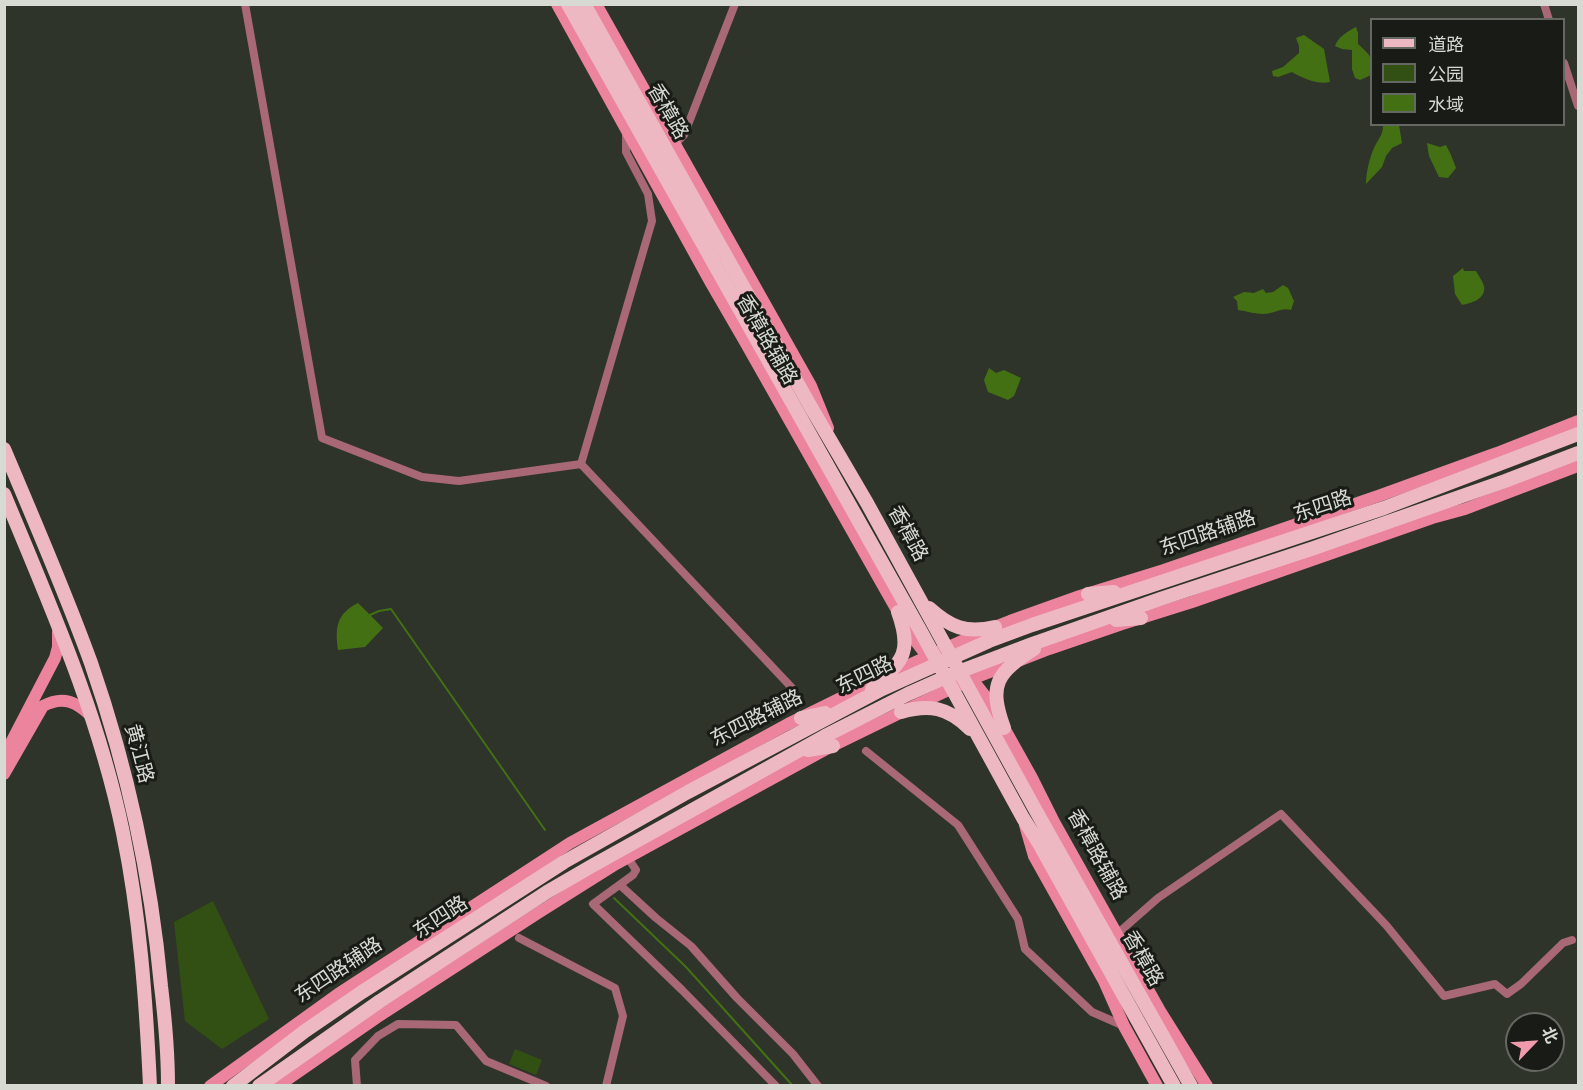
<!DOCTYPE html>
<html>
<head>
<meta charset="utf-8">
<style>
	body { margin:0 }
	#map { position:relative; width:1583px; height:1090px; overflow:hidden; background:#2e3429; font-family:"DejaVu Sans","Noto Sans SC",sans-serif }
	canvas { display:block }
	.frame { position:absolute; inset:0; border:6px solid #d6dad3; pointer-events:none }
	.legend { position:absolute; left:1370px; top:18px; width:195px; height:108px; box-sizing:border-box; background:#181b16; border:2px solid #646762; margin:0; padding:8px 10px; list-style:none; font-size:18px; color:#d6dad3 }
	.legend li { display:flex; align-items:center; gap:12px; height:30px }
	.legend b { width:30px; border:2px solid #646762 }
	.north { position:absolute; left:1505px; top:1012px; width:60px; height:60px; box-sizing:border-box; background:#181b16; border:2px solid #646762; border-radius:50%; rotate:65deg; font-size:16px; font-weight:700; line-height:24px; text-align:center; color:#d6dad3 }
	.north::after { content:''; display:block; margin:auto; width:21px; height:27px; background:#f29aad; clip-path:polygon(50% 0,100% 100%,50% 72%,0 100%) }
</style>
</head>
<body>
<div id="map">
<canvas width="1583" height="1090"></canvas>
<div class="frame"></div>
<ul class="legend">
<li><b style="height:8px;background:#eeb8c2"></b>道路</li>
<li><b style="height:16px;background:#325014"></b>公园</li>
<li><b style="height:16px;background:#447014"></b>水域</li>
</ul>
<div class="north">北</div>
</div>
<script>
const g = document.querySelector('canvas').getContext('2d');
g.lineJoin = 'round';
function paint(path, color) { g.fillStyle = color; g.fill(path, 'evenodd'); }
function trace(path, color, width, dash) { g.strokeStyle = color; g.lineWidth = width; g.lineCap = dash ? 'butt' : 'round'; g.setLineDash(dash || []); g.stroke(path); }
function label(font, color, halo, rows, align = 'center') {
  g.font = font + ' "DejaVu Sans","Noto Sans SC",sans-serif'; g.lineWidth = 6; g.setLineDash([]); g.textBaseline = 'middle'; g.strokeStyle = halo; g.fillStyle = color; for (const [text, x, y, turn = 0] of rows) {
    g.save(); g.translate(x, y); g.rotate((+turn || 0) * Math.PI / 180); g.textAlign = isNaN(turn) ? turn : align; if (halo) g.strokeText(text, 0, 0); g.fillText(text, 0, 0); g.restore();
  }
}
paint(new Path2D(`
	M213,901L269,1019L222,1049L185,1021L174,922Z
	M515,1049L542,1060L536,1075L509,1064Z`), '#325014');
paint(new Path2D(`
	M1356,27L1358,33V44C1372,57 1372,56 1371,75L1360,80L1355,78L1352,69V50L1342,49L1335,46C1338,37 1348,31 1356,27Z
	M1304,35L1324,49L1330,82C1318,85 1302,78 1292,72L1278,77L1273,76L1272,71L1283,67L1299,53V46L1296,38Z
	M1383,125H1399L1402,143L1392,148L1386,156L1382,167L1366,184C1366,173 1370,154 1376,144C1380,137 1383,134 1383,125Z
	M1427,143L1440,147L1446,145L1451,155L1456,168L1448,178L1439,177L1429,156Z
	M1463,268L1464,271H1476C1479,276 1483,282 1484,286C1486,299 1472,303 1462,305L1455,294L1453,276Z
	M1283,285L1288,288L1294,301L1291,310C1281,307 1274,314 1263,314C1255,314 1246,311 1238,310L1237,301L1233,297L1244,292L1254,293L1263,289L1266,293L1273,292Z
	M989,368L996,373L1004,370L1021,378L1014,396L1008,400L988,392L984,380Z
	M358,603L383,628L365,647L338,650C335,628 336,614 358,603Z`), '#447014');
trace(new Path2D(`
	M370,615L379,611L391,609L545,830
	M614,898L686,967L793,1086`), '#447014', 2);
trace(new Path2D(`
	M245,4L322,438L422,477L459,481L581,464
	M1544,4L1549,20
	M1564,63L1578,106
	M674,145L684,135L735,4
	M581,464L652,221L648,194L626,152V132
	M581,464L794,690
	M866,751L958,825L1018,919L1025,949L1092,1012L1124,1026
	M628,858L636,870L633,875L593,904L682,990L776,1086
	M620,885L656,918L691,946L737,998L793,1054L818,1086
	M1117,934L1158,898L1281,814L1386,925L1444,996L1495,984L1507,994L1521,984L1563,943L1572,940
	M519,938L615,988L623,1016L606,1086
	M357,1086L355,1060L378,1036L398,1024L456,1025L486,1061L546,1086`), '#a86876', 8);
trace(new Path2D(`
	M557,4L711,283L744,340L911,635L930,660
	M596,4L811,386L828,428
	M968,674L989,701L1032,778L1054,822L1160,1011L1207,1086
	M4,756L55,658L58,647V632
	M4,774L43,706C63,695 77,702 92,717
	M1025,825L1034,856L1104,981L1124,1026L1157,1086
	M210,1086L338,994L570,843L788,724L898,670L984,631L1010,621L1080,596L1164,570L1381,495L1497,453L1578,421
	M278,1086L376,1018L538,913L616,864L830,747L914,706L972,679L1049,649L1122,624L1192,602L1432,518L1465,509L1578,466`), '#eb849c', 12);
trace(new Path2D(`
	M568,4L920,630L1023,818L1040,845L1174,1086
	M584,4L812,409L867,503L1036,811L1191,1086
	M4,449C34,520 65,591 91,663C127,767 151,876 161,986C165,1019 168,1052 168,1086
	M4,494C50,605 99,715 123,833C140,916 146,1001 150,1086
	M1088,594L1114,592
	M929,608C950,627 966,634 995,627
	M1116,620L1141,618
	M872,689C902,661 913,654 898,612
	M901,712C929,704 948,707 970,729
	M801,718L825,713
	M1004,728C988,684 997,673 1034,649
	M808,750L833,746
	M233,1086L305,1031L362,992L564,862L688,792L882,689L989,641L1032,625L1384,508L1578,434
	M259,1086L380,1001L547,892L590,867L825,736L908,694L953,674L1032,644L1160,599L1314,548L1505,481L1578,453`), '#eeb8c2', 14);
label('20px', '#d6dad3', '#181b16', [
	["香樟路",667,112,60],
	["香樟路辅路",766,340,60],
	["东四路",1323,507,-18],
	["香樟路",907,534,61],
	["东四路辅路",1208,534,-19],
	["东四路",865,676,-26],
	["东四路辅路",757,719,-27],
	["黄江路",138,754,75],
	["香樟路辅路",1096,855,61],
	["东四路",441,918,-33],
	["香樟路",1142,959,60],
	["东四路辅路",339,971,-34]
]);
</script>
</body>
</html>
